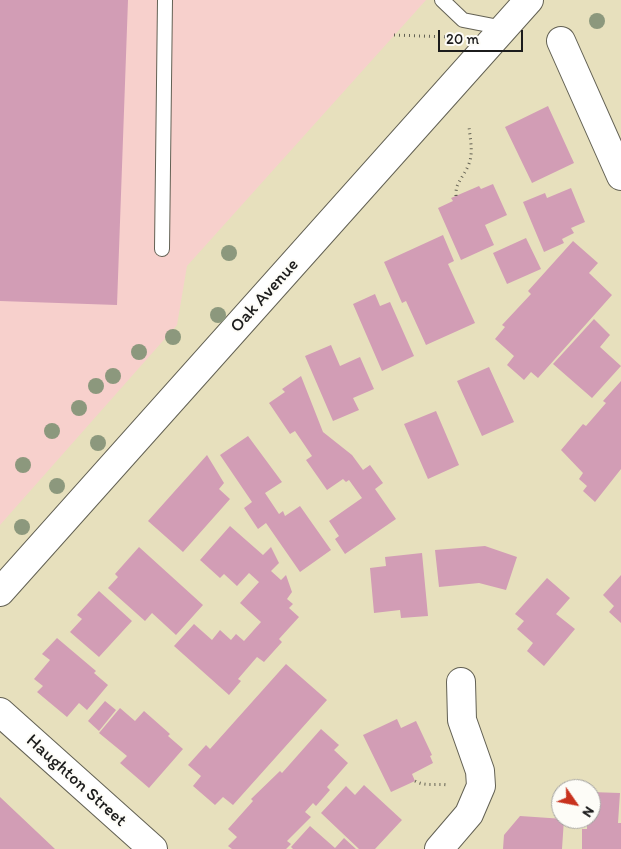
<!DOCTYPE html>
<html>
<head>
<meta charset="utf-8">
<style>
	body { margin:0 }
	#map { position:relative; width:621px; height:849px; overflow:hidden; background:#e7e0bd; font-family:Itim,sans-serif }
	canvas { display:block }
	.north { position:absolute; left:551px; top:779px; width:50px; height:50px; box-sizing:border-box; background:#fdfcf7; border:1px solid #a3a29f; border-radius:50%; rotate:123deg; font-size:14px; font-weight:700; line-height:20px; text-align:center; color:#1c1c1c }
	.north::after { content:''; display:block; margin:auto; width:18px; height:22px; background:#c8321e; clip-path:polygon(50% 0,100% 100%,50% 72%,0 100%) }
	.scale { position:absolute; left:438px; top:30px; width:85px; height:22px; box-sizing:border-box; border:2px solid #1c1c1c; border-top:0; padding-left:6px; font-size:15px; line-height:18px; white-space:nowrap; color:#1c1c1c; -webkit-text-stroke:4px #fdfcf7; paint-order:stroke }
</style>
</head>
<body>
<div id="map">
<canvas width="621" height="849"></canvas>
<div class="north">N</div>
<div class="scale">20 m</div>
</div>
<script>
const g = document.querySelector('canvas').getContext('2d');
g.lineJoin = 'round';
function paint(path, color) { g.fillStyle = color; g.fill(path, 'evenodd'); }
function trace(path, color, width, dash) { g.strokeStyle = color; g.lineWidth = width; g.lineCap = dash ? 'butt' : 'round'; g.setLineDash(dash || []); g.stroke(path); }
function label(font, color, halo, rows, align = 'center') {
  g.font = font + ' Itim,sans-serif'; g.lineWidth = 4; g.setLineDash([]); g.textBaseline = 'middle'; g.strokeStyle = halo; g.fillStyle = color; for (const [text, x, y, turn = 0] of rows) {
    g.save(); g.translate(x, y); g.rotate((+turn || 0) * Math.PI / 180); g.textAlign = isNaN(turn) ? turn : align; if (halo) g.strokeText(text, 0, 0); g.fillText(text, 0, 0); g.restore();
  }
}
paint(new Path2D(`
	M0,0H426L187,266L177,325L0,525Z`), '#f7d0cc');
paint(new Path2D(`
	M0,0H128L117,305L0,301Z
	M548,106L574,163L532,183L505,127Z
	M493,184L507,215L485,225L494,245L461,260L438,208L453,201L451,198L479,186L481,189Z
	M571,188L585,222L571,228L574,233L562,239L564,243L544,252L523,202L545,193L547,198Z
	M443,235L454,261L448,264L475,323L426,345L406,301L402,303L384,262Z
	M526,238L541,269L507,284L493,253Z
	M573,241L598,263L589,273L612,295L538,378L531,372L524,380L507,365L514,356L495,339L505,327L502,325L531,294L528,291Z
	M375,294L380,306L390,302L414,356L382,371L353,304Z
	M594,319L610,335L600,347L621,366L592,398L553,364Z
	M331,345L340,366L360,357L374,389L353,398L359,410L333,421L305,356Z
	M489,367L514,422L482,436L457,381Z
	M301,376L323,432L352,455L363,470L370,465L383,483L375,489L396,519L345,554L335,539L339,536L329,521L362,498L349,480L346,482L343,479L327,490L306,460L312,456L295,431L290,434L269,403L285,392L282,389Z
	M621,381V469L595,502L583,491L587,486L579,479L583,473L561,450L583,424L586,426L606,403L603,401Z
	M436,411L459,465L428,479L404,424Z
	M248,436L282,482L265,493L279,514L283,511L285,516L300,506L331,550L300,572L266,523L258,529L244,508L252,502L220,455Z
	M207,455L224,483L219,489L230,499L183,552L148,521Z
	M230,526L263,555L271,547L279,563L271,571L281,580L286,575L292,592L287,599L293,604L289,608L299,617L279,639L282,642L264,662L257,657L238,679L241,681L229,695L174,646L194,624L212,640L220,630L231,640L236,634L244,641L261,622L240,603L259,582L249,573L237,586L224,574L220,578L200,560Z
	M485,546L517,557L506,590L479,583L439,587L435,550Z
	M139,547L203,605L176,635L152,613L145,621L108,588L118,577L115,574Z
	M422,553L428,616L401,618L400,610L374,613L370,568L386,566L385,557Z
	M621,575V623L609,612L614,606L603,595Z
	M547,578L570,598L556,614L575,629L544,666L527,651L533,643L517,629L524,621L515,614Z
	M99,591L132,621L99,657L70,632L82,619L77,615Z
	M57,638L96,671L94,673L108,685L87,710L79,703L67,717L37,692L43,686L34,679L50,660L42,654Z
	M286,664L327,700L233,805L223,797L215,805L193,786L201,776L188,765L206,745L210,749Z
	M105,701L116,710L99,731L88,721Z
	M120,708L135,721L144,711L170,734L168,736L183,749L149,788L120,763L127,756L99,733Z
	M397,719L401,728L416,721L432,755L430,756L433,763L412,774L415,781L391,792L363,735Z
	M321,729L339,745L334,750L348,763L327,787L330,790L316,806L313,803L305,812L311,817L287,841L291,844L286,849H232L228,846L237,837L228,829L253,801L251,799L280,771L282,773Z
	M364,785L402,820L375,849H359L321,813L346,786L355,795Z
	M591,792L620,793L618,823H621V849H582V829H587V819H591Z
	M0,797L55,849H0Z
	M520,816L564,819L562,849H503L504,835Z
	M310,826L335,848L344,838L356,849H293L291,847Z`), '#d29db5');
const lane = new Path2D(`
	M442,0L463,20L504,28
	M162,249L165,0`);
const street = new Path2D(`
	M561,41L621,176
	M0,592L529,0
	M0,712L153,849
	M439,849L469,814L481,786L480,771L462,720L461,682`);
trace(lane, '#636154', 16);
trace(street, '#636154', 30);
trace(new Path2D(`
	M394,35L448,37
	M456,196C455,183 463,178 468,166C474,154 470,139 469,126
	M415,781C426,787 436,783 448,785`), '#636154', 3, [1, 4]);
trace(lane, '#fff', 14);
trace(street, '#fff', 28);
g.fillStyle = '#8c987d';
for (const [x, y] of [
	[597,21],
	[229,253],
	[218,315],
	[173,337],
	[139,352],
	[113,376],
	[96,386],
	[79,408],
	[52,431],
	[98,443],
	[23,465],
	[57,486],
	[22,527]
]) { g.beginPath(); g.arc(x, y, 8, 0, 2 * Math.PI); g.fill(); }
label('18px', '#1c1c1c', '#fdfcf7', [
	["Oak Avenue",265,296,-48],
	["Haughton Street",76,781,42]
]);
</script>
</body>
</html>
